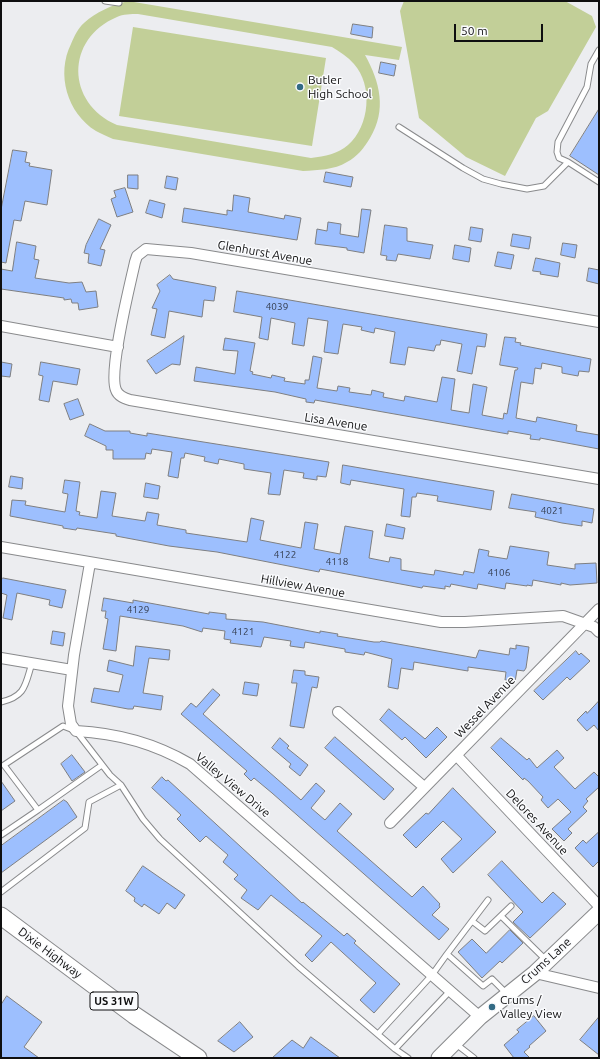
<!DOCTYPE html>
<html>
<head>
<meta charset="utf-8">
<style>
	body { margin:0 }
	#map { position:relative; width:600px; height:1059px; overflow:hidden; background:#ecedf0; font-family:Ubuntu,sans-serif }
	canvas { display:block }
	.frame { position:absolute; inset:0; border:2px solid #0f0f10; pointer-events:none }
	.scale { position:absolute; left:454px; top:24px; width:89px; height:18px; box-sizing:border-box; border:2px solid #0f0f10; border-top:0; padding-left:5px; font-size:12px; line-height:14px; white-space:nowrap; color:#0f0f10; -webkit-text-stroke:3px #fafbfd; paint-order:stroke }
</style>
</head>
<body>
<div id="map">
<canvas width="600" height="1059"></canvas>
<div class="frame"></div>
<div class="scale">50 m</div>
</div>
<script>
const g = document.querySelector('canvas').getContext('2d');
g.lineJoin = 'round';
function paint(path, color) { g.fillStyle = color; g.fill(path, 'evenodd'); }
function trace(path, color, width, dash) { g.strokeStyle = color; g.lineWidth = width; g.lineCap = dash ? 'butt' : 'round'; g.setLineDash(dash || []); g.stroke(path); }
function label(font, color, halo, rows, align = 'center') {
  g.font = font + ' Ubuntu,sans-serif'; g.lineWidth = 3; g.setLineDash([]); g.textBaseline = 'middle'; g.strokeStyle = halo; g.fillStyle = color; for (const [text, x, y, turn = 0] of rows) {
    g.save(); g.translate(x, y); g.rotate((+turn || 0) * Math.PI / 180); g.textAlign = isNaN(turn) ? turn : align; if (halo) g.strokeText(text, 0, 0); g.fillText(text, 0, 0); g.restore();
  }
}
paint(new Path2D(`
	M128,1L402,47L399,60L365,55C380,82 387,110 370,138C364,148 357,157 347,162C334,170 318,170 303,171L113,139C107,136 101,134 96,131C67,113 56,74 71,44C74,37 78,28 84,23C96,12 112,5 128,1ZM138,14L332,47C340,52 348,57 354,64C373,85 370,126 348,145C338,154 325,156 311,158L117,125C66,103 65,39 117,17C123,14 131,14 138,14Z
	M404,1H565L592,16L596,27L548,111L536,118L505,176L466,157L419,118L400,11Z
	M133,27L326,58L312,146L119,116Z`), '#c2cf98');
const building = new Path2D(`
	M353,24L373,27L372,38L351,34Z
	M381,62L396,65L394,76L379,73Z
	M599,109V175L570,156Z
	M13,150L27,152L25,162L30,163L29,166L52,170L47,205L25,201L21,221L14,220L6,263L1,262V210Z
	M326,172L353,177L351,187L324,182Z
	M128,175H138V189L128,188Z
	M167,176L178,178L176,190L165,188Z
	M125,188L133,212L117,217L111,199L116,197L114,191Z
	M234,195L250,198L248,212L284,219L285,215L301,218L297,240L182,222L184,208L227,215V210L232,211Z
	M150,200L165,204L162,218L146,213Z
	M362,209L371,210L364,253L347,250V248L315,244L317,229L327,231L328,222L341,224L340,234L358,237Z
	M99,219L111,225L100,249L105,250L101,266L88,263L89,254L84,253L86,245Z
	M385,225L407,228V241L433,245L430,259L398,254L396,261L386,260L387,256L381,255Z
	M471,227L483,229L481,242L469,240Z
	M513,234L531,237L529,249L511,246Z
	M17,242L36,246L34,259L39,260L35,278L69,283L82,282L86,292L96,291L98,307L79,310L78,303H72L71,299L64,300V298L1,289V269L12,271Z
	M563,243L577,245L575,258L561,255Z
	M455,245L471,248L469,262L453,259Z
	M498,252L514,255L511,269L495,266Z
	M536,258L560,263L558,277L540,274L541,272L533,271Z
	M589,268L599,270V284L587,281Z
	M170,275L173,279L216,287L214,301L204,300L202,317L169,311L165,338L151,335L157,309L152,308L160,291L157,285Z
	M237,291L487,334L485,347L477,346L472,374L457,371L462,344L441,340L440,345H436L434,351L408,347L405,365L390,363L395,332L375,328L374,333L361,330L362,327L343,324L338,354L324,352L328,321L308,318L304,346L292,344L295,323L271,318L268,340L259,338L262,317L234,312Z
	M184,336L180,365L172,364L156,374L147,361Z
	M505,337L516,338L515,342L521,343L520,345L591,359L589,372L579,371L578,376L562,373V367L542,363L541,369L535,368L533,384L521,382L516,418L536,422L537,417L577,425L576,431L599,435V449L540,438V440L530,439L531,435L508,431V434L315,400L314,403L306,402V399L275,392L194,381L196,367L235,374L238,351L223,350L225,338L255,343L250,371L253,372L252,374L271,378L272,375L285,378L284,381L305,384V380H309L313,356L322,358L317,388L337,391L338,386L350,388L349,392L371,395L372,390L384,393L383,397L404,401L405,396L437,402L442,377L455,379L451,410L469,413L473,384L487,387L482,415L503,419L504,413L507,414L515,370H517L518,368L500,365Z
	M1,362L12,364L10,377L1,376Z
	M41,362L80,369L77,385L53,381L49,402L39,400L43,376L39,375Z
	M78,399L84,415L70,420L64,404Z
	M90,424L105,431H130V433L147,436V433L329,462L326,477L317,476V480L303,478L304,473L284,470L280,495L268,494L271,473L244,469V464L219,459L218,464L204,461L205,457L185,453L184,458H181L178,478L168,476L172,452L152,449L151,454L146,453L145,459H113V450H106V446L85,436Z
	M343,465L494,491L491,510L437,501L438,496L417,493L416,497H412L410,517L401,516L404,489L351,480L350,485L341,483Z
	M11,476L23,478L22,489L9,487Z
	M65,480L80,482L76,511L80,512L79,515L97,518L101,491L116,493L112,516L145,521L147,512L159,514L157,525L186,530V533L247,542L251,518L264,521L260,540L301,548L305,522L318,524L314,549L340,554L345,526L373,531L369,558L389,562L390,557L401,559V570L434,575L435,570L463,575L464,571L474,573L479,549L489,551L488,556L507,559L510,546L549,552L547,565L575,569V564L596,563L597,583L570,585L561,583V585L533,580L532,586L527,585V586L506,583L505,589L478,584L477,589L451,584L450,587L445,586V589L423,586L422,588L320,569L319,572L217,552L169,546L116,536V534L77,528L76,530L63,528V526L10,516L12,500L26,501L25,505L65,512L68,494L63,493Z
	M146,483L160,486L158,499L144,497Z
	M512,494L594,509L592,523L582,521V526L562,523L535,517L536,512L509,508Z
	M387,524L405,528L403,539L385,536Z
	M3,578L66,590L62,608L49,605L50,600L17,593L12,620L3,618L7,595L1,593V580Z
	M104,598L133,603V600L209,614V612L226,614V619L263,622L320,633V631L338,634L337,636L374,642H380L381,641L476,658L479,650L509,655L510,648L516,649V645L529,647L526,668L524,671L517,670L515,682L505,680L506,672L468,667V671L414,662L413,670L401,668L398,689L388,687L392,659L365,652L364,655L345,652V649L305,642L304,648L290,646L291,641L264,637L261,647L230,643L231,640L224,639L225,631L203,628L202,632L183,626L120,616L116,651L103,649L108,619L105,618L106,611H102Z
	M53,631L65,633L63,646L51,644Z
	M136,646L170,650L169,660L149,658L143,693L163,696L161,710L134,706L133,709H128L91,702L94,688L119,692L123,675L107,671L109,660L133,666Z
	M576,651L579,655L581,653L590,661L570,680L567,677L543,700L534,691Z
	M294,670L305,671V675L319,677L317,688L312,687L304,728L290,726L297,683H292Z
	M245,682L259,684L257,696L243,694Z
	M213,689L220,695L203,714L301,800L316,783L325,791L311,808L325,820L340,803L352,814L337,831L412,897L423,886L440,904L439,905L440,907L432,915L449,929L439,940L272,793L254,778L251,781L244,774L247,771L181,714L191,703L196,707Z
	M599,701V731L594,725L587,731L577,720L586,711L587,713Z
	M389,709L425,739L437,727L447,737L426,758L405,737L402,740L380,720Z
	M335,737L394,789L384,800L325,748Z
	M280,738L289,746L287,748L308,765L300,776L289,767L291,764L272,748Z
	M501,738L527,760L529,758L537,768L557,750L564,758L554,767L575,789L594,772L599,777V787L586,799L588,801L583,807L587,811L568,829L572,833L564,841L552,829L571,812L558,799L548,808L541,800L543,797L528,781L524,778L523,780L491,748Z
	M72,755L85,772L72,781L61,764Z
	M162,777L166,781L168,780L302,903L303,902L344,936L347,933L356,941L354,943L400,984L374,1013L360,1000L376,983L331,942L312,962L305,955L322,936L271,895L258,910L241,898L247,890L234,879L238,875L223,862L228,855L206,836L200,842L177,819L181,815L152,788Z
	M1,781L15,801L1,811Z
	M453,788L496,832L453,873L441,859L462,839L443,821L416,848L403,835L426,813L428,814Z
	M64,800L67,802L77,817L1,873V846Z
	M599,832V861L593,867L575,848L583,840L586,843Z
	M502,861L542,903L553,892L566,904L530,938L513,922L523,912L488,875Z
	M143,866L185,895L175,909L167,903L159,914L144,904L142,907L134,901L135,898L126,891Z
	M510,930L523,943L502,963L500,961L482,978L458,952L472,939L486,953Z
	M7,996L42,1022L24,1047L39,1058H1V1005Z
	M534,1016L546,1031L529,1046L530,1047L524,1052L530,1058H514L504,1045L519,1032L517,1030Z
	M599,1017V1055L580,1040Z
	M240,1022L253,1037L234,1052L218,1041Z
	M311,1037L340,1058H272L292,1040L303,1048Z`);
paint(building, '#9dbffe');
trace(building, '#7e7f81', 1);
const lane = new Path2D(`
	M105,1L119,3
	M399,127L463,168L483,179L501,184L527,189L544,186L568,162L559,158L557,152L558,142L587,87L591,64L599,50
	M568,162L599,182
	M1,702C26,696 25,685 32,663
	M102,765L38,810L4,765L63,726L76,731L110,775L121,785L143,819L160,839L298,966L395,1049L408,1058
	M1,835L38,810
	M1,892L85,828L89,802L121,785
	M501,916L546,960
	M472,921L488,900
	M447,954L472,921L485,931L511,906
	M378,1034L432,975L447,954L483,986L492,979L506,993
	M456,1044L474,1058
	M395,1049L450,991`);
const street = new Path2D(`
	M599,322L191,253L146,249L137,256L135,262C130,285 108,372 116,390C118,396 124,398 130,400L599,479
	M1,326L118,347
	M1,547L441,622H465L563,616L594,627L599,632
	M90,563L74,655L68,706L71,724L76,731C116,733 156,744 190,764L480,1017
	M1,658L72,670
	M338,712L424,787
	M457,756L599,906
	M390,823L599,609
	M535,973L599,988`);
const secondary = new Path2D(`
	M439,1058L480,1017L535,973L599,912`);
const primary = new Path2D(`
	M1,916L134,1015L198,1058`);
trace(lane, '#898a8c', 7);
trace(street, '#898a8c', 12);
trace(secondary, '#898a8c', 17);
trace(primary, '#898a8c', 19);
trace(lane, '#fff', 5);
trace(street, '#fff', 10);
trace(secondary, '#fff', 15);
trace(primary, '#fff', 17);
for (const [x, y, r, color] of [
	[300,87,4,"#336b85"],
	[492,1007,4,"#336b85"]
]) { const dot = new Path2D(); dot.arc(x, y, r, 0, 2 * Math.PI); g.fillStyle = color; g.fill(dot); trace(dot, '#fafbfd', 1.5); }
label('10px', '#323b4c', null, [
	["4039",277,307],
	["4021",552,511],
	["4122",285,555],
	["4118",337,562],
	["4106",499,573],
	["4129",138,610],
	["4121",243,632]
]);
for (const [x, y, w] of [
	[114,1001,48]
]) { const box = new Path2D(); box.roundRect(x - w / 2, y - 9, w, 18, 3); g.fillStyle = '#fafbfd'; g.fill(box); trace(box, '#0f0f10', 1); }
label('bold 11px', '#0f0f10', null, [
	["US 31W",114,1001]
]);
label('12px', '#0f0f10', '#fafbfd', [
	["Butler",308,80],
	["High School",308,94],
	["Crums /",500,1000],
	["Valley View",500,1014]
], 'left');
label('12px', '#0f0f10', '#fafbfd', [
	["Glenhurst Avenue",265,253,10],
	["Lisa Avenue",336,422,9],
	["Hillview Avenue",303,586,10],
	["Wessel Avenue",485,707,-46],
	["Valley View Drive",233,785,40],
	["Delores Avenue",537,822,47],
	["Dixie Highway",50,953,37],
	["Crums Lane",546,961,-42]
]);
</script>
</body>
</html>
